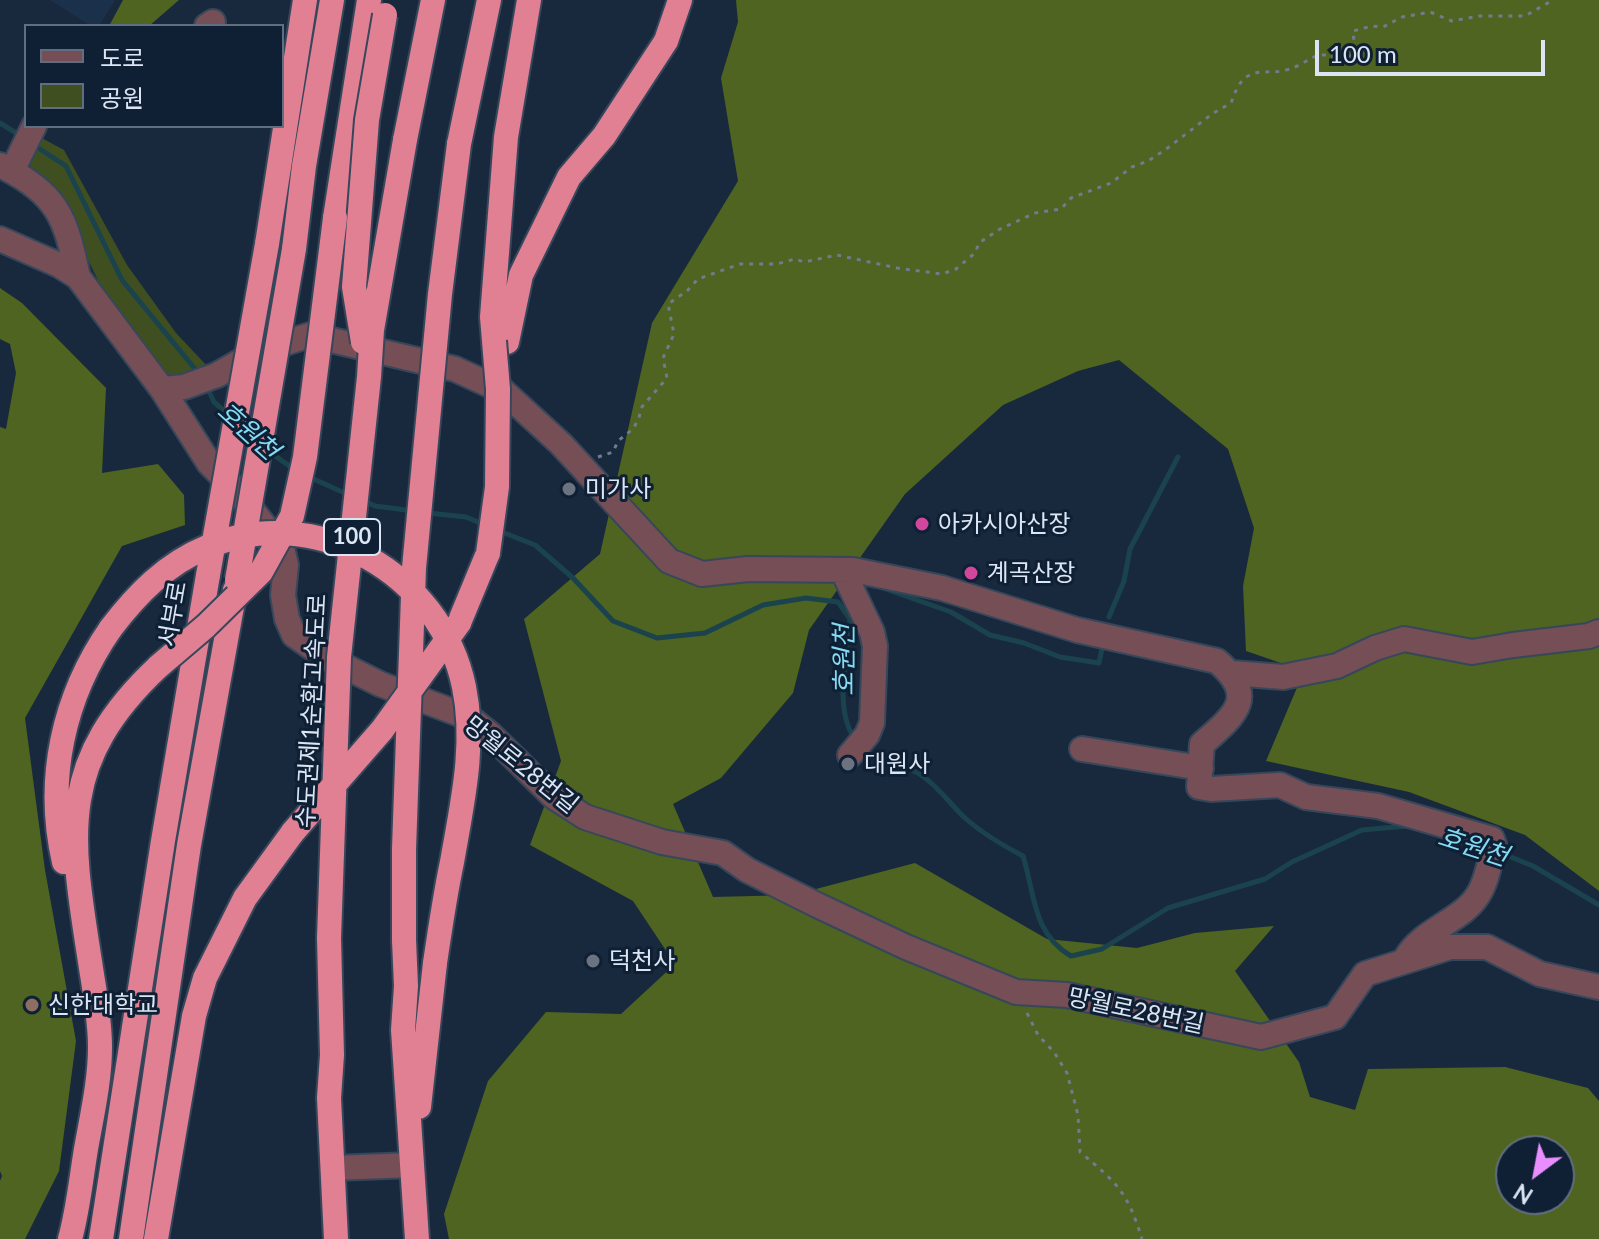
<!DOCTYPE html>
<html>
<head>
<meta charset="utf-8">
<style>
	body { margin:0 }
	#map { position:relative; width:1599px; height:1239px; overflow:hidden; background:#18293e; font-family:Lato,"Noto Sans KR",sans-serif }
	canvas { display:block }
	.legend { position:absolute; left:24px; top:24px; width:260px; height:104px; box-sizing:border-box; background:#0f1f34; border:2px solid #616e81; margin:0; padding:10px 14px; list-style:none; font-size:24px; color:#dbe5f4 }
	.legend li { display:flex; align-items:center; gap:16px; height:40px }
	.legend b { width:40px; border:2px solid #616e81 }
	.north { position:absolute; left:1495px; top:1135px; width:80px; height:80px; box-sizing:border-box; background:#0f1f34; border:2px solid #616e81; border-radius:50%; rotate:212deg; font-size:22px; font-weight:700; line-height:32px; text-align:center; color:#dbe5f4 }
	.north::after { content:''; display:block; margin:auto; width:28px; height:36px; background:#e88eff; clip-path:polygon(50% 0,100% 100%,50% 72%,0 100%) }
	.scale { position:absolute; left:1315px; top:40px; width:230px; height:36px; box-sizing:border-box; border:4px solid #dbe5f4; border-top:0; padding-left:10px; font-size:24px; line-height:28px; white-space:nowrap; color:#dbe5f4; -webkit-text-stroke:6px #0f1f34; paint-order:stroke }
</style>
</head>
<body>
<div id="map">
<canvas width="1599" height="1239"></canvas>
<ul class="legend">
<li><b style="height:10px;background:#764e55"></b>도로</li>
<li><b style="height:22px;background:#3f4f20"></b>공원</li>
</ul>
<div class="north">N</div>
<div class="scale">100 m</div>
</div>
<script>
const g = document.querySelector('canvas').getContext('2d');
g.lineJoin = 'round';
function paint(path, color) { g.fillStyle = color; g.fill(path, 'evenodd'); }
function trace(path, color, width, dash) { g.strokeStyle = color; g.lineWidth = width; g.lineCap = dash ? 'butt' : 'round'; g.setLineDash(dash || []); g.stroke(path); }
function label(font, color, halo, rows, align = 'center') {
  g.font = font + ' Lato,"Noto Sans KR",sans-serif'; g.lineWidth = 6; g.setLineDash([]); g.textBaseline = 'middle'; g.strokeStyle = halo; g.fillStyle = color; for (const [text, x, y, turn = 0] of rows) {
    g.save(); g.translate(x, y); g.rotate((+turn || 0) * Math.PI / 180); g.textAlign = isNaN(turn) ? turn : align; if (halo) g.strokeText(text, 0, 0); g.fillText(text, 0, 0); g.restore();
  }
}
paint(new Path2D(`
	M50,0H115L99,26H91Z`), '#1b304b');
paint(new Path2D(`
	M38,136L64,150L127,265L176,333L209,368L168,382L110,305L52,186L25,165Z`), '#3f4f20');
paint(new Path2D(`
	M123,0H179L149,26H109Z
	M736,0H1599V891L1525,835L1409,792L1266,761L1304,671L1246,651L1243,586L1254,528L1228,449L1119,360L1078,371L1003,405L905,494L809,630L793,693L721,778L673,804L713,897L793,895L915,863L1047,939L1137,948L1195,933L1274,926L1235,971L1299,1062L1310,1097L1355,1110L1368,1069L1505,1067L1588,1088L1599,1101V1239H449L444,1214L488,1081L546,1012L621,1014L675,964L633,901L530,845L561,761L524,619L600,554L652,323L738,181L721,78L738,22ZM1511,1151H1559V1199H1511Z
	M0,288L22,303L106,388L102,473L158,464L184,495L185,525L122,546L25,718L45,870L76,1041L59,1171L25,1239H0V1181L2,1176L0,1171V427L6,429L16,373L10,344L0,339Z`), '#4e6420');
trace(new Path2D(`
	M0,123L21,136
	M32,144L66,166L122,280L200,375
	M207,387L214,402L230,416
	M267,450L295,470
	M307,476L349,495
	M362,500L375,506L414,511
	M428,513L466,517L485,525
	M497,530L535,545L573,578L613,621L657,638L705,633L763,605L806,598L838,602L850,619C847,653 833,713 856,740
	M880,587L951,612L990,635L1024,643L1060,657L1099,663L1102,649
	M1109,617L1124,581L1130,549L1178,457
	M865,750C883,768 904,763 921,775C939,787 950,804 965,818C983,834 1002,845 1023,856C1035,894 1032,933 1071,956L1102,949L1168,908L1265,879L1292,862L1362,830L1407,826
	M1501,853L1533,866L1599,905`), '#1b434e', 5);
const minor = new Path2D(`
	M207,26L213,22
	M0,165C58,195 65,215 78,277
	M12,171L34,126
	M0,239L59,265L78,277L162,389L209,463L236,490L282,548L286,565L283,595L287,619L294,635L324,656L380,684L470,718L491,735L554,797L585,817L662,842L723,853L747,870L817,905L906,947L1016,992L1067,995L1261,1037L1335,1017L1365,974L1450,947H1487L1540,974L1599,987
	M162,389L184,387L217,375L257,352L310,335L455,369L503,391L561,444L669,561L702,574L748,569L853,570L942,588L1077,630L1217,661C1259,697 1235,715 1202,744L1199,787L1211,789L1280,785L1306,797L1378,806L1492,839L1494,845C1490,861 1487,881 1478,895C1462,921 1423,929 1406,958
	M843,571L872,632L875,646L872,723L867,735L850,755
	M1232,673L1283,677L1337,666L1375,648L1404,639L1472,652L1513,645L1589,636L1599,632
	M1082,749L1201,768
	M334,1168L412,1165`);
const highway = new Path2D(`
	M405,140L433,0
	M459,144L489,0
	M335,218L369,0
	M267,244L305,0
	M294,249L304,166L332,0
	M494,341L492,317L506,137L529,0
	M507,342L521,275L569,177L604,136L666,41L680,0
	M459,623L488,553
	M64,862C45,780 63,697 111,628
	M329,938L332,1055L329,1098L336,1239
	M404,940L406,986L403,1030L417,1239
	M419,1107L435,963
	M70,1239C78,1210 81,1179 86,1149C92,1115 100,1081 100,1047C100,1020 95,994 91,968C71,839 54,764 159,666
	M101,1239L163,841L208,575
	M131,1239L189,845L235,590
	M156,1239L194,1016L205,978L245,898L293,832`);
trace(minor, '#37475b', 28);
trace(highway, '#37475b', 28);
trace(new Path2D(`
	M598,457L613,452L618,441L633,429L639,418L641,408L667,378L663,358L674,334L668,304L687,291L698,279L740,264H777L795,259L804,262L837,255L897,268L942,274L956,269L975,253L979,243L1000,229L1035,213L1061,209L1071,198L1111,183L1132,167L1148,161L1165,150L1212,114L1231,103C1235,93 1238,82 1248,76C1260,69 1273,74 1286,70C1313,63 1312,46 1346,61L1355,52L1353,31L1372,26L1383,27L1402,17L1430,12L1452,21L1480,16H1525L1553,0
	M1027,1013L1038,1035L1054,1052L1067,1073L1078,1115L1080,1152C1118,1184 1127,1191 1142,1239`), '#6e7c8e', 3, [4, 6]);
trace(minor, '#764e55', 24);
trace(highway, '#e17f93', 24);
const highwayBridge = new Path2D(`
	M363,342L354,287L367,120L385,15
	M488,553L497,487L498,389L494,341
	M208,575L267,244
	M237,580L294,249
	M111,628C137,594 166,564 207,547C315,501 441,574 464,687C476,745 462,804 452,862C445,895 440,929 435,963
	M159,666L206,626L261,572L292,516L305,457L335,218
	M293,832L382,730L459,623
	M329,938L339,657L369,377L372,330L405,140
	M404,940V849L414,568L440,294L459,144`);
trace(highwayBridge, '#37475b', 28, []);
trace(highwayBridge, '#e17f93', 24);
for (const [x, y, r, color] of [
	[569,489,8,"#6b7280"],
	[922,524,8,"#d1479c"],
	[971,573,8,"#d1479c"],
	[848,764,8,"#6b7280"],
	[593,961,8,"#6b7280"],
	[32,1005,8,"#8d6e63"]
]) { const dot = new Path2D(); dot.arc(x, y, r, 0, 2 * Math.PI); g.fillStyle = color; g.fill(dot); trace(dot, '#0f1f34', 3); }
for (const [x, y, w] of [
	[352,537,56]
]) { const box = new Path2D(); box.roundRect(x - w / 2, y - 18, w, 36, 6); g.fillStyle = '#0f1f34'; g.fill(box); trace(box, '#dbe5f4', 2); }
label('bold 22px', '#dbe5f4', null, [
	["100",352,537]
]);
label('24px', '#dbe5f4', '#0f1f34', [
	["미가사",585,489],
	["아카시아산장",938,524],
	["계곡산장",987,573],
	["대원사",864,764],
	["덕천사",609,961],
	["신한대학교",48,1005]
], 'left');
label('24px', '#dbe5f4', '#0f1f34', [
	["서부로",173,614,-80],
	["수도권제1순환고속도로",312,711,-87],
	["망월로28번길",521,765,39],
	["망월로28번길",1136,1011,12]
]);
label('italic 26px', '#84dbf3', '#0f1f34', [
	["호원천",248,431,42],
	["호원천",845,660,-90],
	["호원천",1473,847,18]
]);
</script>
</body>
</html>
